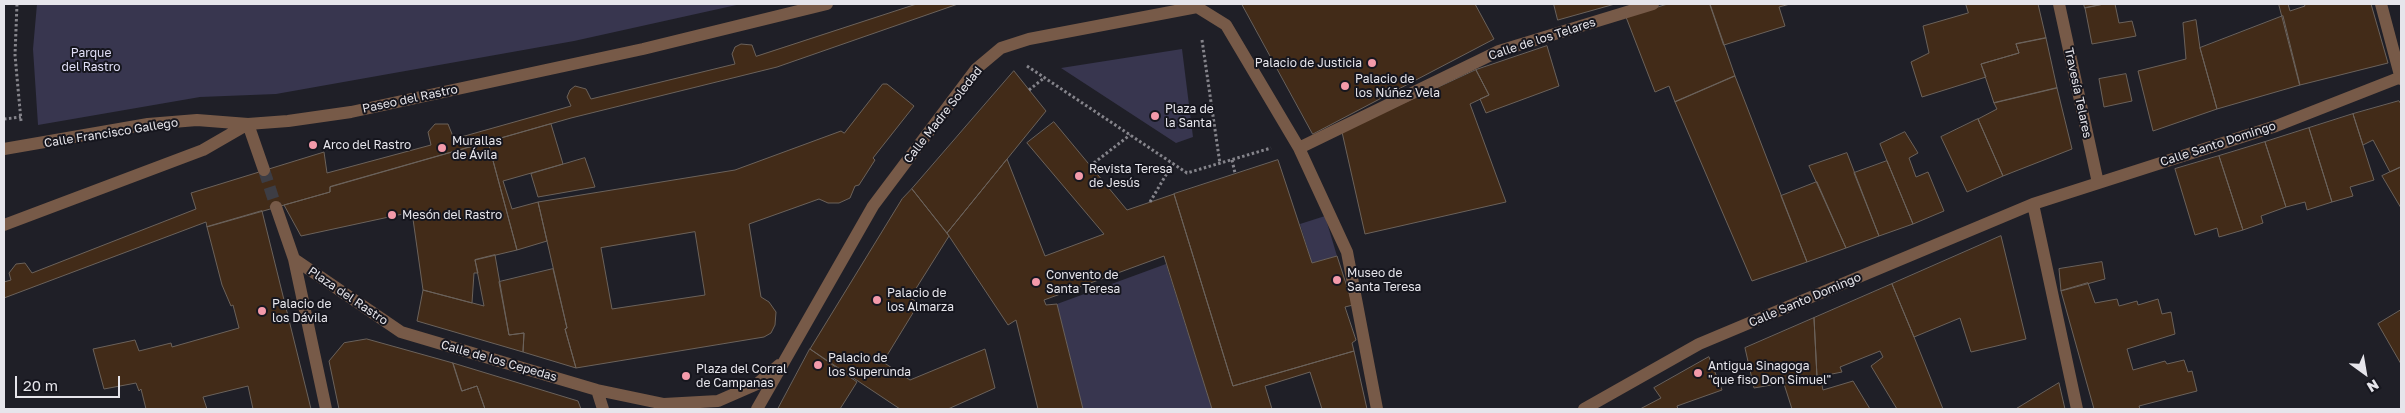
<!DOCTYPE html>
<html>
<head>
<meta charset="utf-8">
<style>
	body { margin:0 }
	#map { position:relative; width:2405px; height:413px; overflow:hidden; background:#1f1f27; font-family:"Golos Text",sans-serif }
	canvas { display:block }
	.frame { position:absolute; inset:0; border:5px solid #e6e5eb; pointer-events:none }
	.north { position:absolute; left:2340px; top:348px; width:50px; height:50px; -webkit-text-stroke:4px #16161e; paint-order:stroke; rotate:148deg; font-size:14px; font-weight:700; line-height:20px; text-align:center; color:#e6e5eb }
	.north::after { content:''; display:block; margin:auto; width:18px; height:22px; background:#e6e5eb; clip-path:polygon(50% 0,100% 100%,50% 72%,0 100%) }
	.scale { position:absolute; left:15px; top:376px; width:105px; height:22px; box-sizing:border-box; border:2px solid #e6e5eb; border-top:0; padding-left:6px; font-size:15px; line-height:18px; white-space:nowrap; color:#e6e5eb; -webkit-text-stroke:4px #16161e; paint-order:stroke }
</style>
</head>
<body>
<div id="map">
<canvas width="2405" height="413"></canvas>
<div class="frame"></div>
<div class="north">N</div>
<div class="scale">20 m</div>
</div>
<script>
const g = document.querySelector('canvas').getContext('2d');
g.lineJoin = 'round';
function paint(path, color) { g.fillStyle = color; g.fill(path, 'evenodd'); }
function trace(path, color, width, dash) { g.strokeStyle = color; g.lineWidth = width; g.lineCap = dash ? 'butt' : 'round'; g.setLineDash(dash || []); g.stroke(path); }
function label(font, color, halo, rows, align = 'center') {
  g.font = font + ' "Golos Text",sans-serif'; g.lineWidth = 4; g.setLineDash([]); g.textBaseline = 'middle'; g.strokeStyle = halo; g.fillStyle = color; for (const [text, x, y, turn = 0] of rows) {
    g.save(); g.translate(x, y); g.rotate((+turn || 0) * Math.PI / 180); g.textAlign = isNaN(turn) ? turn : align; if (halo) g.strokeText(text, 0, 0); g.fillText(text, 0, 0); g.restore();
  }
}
paint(new Path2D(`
	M37,4H741L574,41L276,94L200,97L38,125L33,49Z
	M1182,49L1193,137L1176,143L1061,68Z
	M1325,216L1337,256L1312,263L1300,224Z
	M1166,264L1212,409H1083L1057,304Z`), '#38364f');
const building = new Path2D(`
	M917,4H958L777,67L571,118L330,187V192L207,227L206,222L4,298V282L11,280L9,273L16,264L25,263L32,273L196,209L191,193L324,152L327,173L431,145L428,132L435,124H448L454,139L571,106L567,97L570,90L575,86L586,89L591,99L735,64L732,54L735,47L741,44L752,45L756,56Z
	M1242,4H1475L1494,39L1313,134Z
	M1554,4H1615L1558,20Z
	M1668,4H1710L1735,76L1675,102L1669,86L1655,92L1626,17Z
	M1710,4H1790L1779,7L1785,26L1724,45Z
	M1966,4H2038L2046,38L2016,44L2019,53L1981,64L1986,77L1922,97L1911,62L1929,53L1923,26L1968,13Z
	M2084,4H2104L2085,8Z
	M2104,4H2115L2119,23L2132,21L2136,36L2092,44L2085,8Z
	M2279,4H2288L2290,11L2305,6L2304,4H2371L2388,63L2300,85Z
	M2283,16L2300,85L2217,109L2200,48Z
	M2196,20L2200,48L2217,109L2153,131L2138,71L2186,59L2183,23Z
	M2046,38L2057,88L1994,103L1981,64L2019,53L2016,44Z
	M1547,46L1559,86L1486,113L1480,99L1489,95L1476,70Z
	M1476,70L1489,95L1470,104L1506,202L1365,234L1342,132Z
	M1014,71L1046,111L947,233L912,189Z
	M2126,74L2132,101L2104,107L2099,79Z
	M1735,76L1807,262L1752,281L1675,102Z
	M883,84H887L914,106L873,158L875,160L859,185L855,186L850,198L839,203H828L819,199L749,224L761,297L769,302L776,312L775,325L771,333L764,337L576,368L565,329L567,328L538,202L735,170L841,131L844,133ZM695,232L705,295L612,309L601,248Z
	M2057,88L2072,149L2003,176L1978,119L1997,109L1994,103Z
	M2399,101L2401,104V167L2390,172L2373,140L2363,145L2353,114Z
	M2353,114L2374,180L2350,187L2353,196L2332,202L2309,128Z
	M1978,119L2003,176L1967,192L1941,137Z
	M1054,122L1127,210L1174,194L1233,386L1354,351L1367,409H1322L1310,372L1265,386L1272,409H1212L1164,256L1044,300L1046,305L1057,304L1083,409H1038L1016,320L1008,325L947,233L1007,159L1045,256L1104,234L1027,143Z
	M551,124L563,164L503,181L512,209L538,202L547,241L517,250L488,142Z
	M2309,128L2332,202L2307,210L2305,202L2286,207L2265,142Z
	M1905,132L1918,153L1909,158L1916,177L1928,172L1944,211L1913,224L1880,144Z
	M488,142L517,250L475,260L478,273H474L472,303L423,290L412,212L301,236L284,205L330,192V187Z
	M2265,142L2286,207L2261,216L2263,223L2243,230L2219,156Z
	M1847,153L1879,236L1846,248L1809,166Z
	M2219,156L2243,230L2219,237L2217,228L2195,235L2175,169Z
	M585,158L595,187L538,197L531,174Z
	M1278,160L1312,263L1337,256L1353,305L1345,307L1356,340L1352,343L1354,351L1233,386L1174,194Z
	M1887,161L1913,224L1879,236L1854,173Z
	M2401,167V208L2382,176Z
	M1817,182L1846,248L1807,262L1781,196Z
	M912,189L949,236L910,298L919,303L883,362L910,380L985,349L995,388L948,409H900L810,349L902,199Z
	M262,211L311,409H253L248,386L203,397L207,409H146L141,389L139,391L136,383L104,389L93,349L135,340L139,351L171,343L172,347L239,328L233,305L231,306L222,285L207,227Z
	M2001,236L2026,339L1971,352L1960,318L1914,337L1892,284Z
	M495,255L509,335L524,333L523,352L417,321L423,290L484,306L475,260Z
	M2102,262L2105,279L2061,291L2059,269Z
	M553,269L567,328L565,329L576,368L523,352L524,333L509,335L499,282Z
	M2088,283L2095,303L2117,299L2119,306L2137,301L2138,305L2158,299L2162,314L2171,312L2175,334L2127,349L2133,370L2165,361L2167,364L2184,360L2188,372L2192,371L2197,391L2139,406L2140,409H2094L2061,291Z
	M1892,284L1914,337L1943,409H1897L1871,366L1883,357L1880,351L1840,367L1842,372L1817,377L1814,318Z
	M2401,310V364L2378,324Z
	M1814,318L1817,377L1754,388L1745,348Z
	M367,339L453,363L462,391L477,386L485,409H339L329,361L344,343Z
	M810,349L857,382L840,409H778Z
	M1709,357L1722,390L1677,406L1678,409H1640L1661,398L1654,388Z
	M453,363L578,401L581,409H485L477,386L462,391Z
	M1820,376L1823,390L1853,381L1870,409H1792L1784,384Z
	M2059,383L2065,409H2016Z`);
paint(building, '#422b18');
trace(building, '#6b625b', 1);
trace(new Path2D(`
	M264,170L276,207`), '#3d3d44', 12, [12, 6]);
trace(new Path2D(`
	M17,4L15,55L21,121
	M1202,40L1220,164
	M1027,66L1187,173L1271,148
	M1029,90L1044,78
	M4,119L21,117
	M1232,160L1235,173
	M1090,166L1130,135
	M1150,202L1173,163`), '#85848b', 3, [2.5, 2.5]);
trace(new Path2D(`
	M1196,4L1197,7L1226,25L1299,148L1347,252L1377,409
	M2059,4L2098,183
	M2381,4L2401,79
	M248,124L264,170
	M1299,148L1499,51L1653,4
	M4,149L148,124L197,120L248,124
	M2033,204L2077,409
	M276,207L294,259L326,409
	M4,225L203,150L248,124L288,121L351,112L643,49L827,4
	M294,259L401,332L597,390L664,404L718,401L757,384L779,365
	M597,390L603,409
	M757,409L873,206L976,69L1001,48L1029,39L1197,7
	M1584,409L1699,344L2033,204L2276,126L2401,77`), '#775a48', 12);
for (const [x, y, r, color] of [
	[1372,63,5,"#f39aaa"],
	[1345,86,5,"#f39aaa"],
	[1155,116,5,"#f39aaa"],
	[313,145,5,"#f39aaa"],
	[442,148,5,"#f39aaa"],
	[1079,176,5,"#f39aaa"],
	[392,215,5,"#f39aaa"],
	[1337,280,5,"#f39aaa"],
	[1036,282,5,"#f39aaa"],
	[877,300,5,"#f39aaa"],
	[262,311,5,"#f39aaa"],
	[818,365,5,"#f39aaa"],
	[1698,373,5,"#f39aaa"],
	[686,376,5,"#f39aaa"]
]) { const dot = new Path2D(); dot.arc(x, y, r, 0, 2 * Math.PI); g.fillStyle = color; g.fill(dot); trace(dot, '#16161e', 2); }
label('12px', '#e6e5eb', '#16161e', [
	["Calle de los Telares",1542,39,-18],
	["Travesía Telares",2078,93,78],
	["Paseo del Rastro",410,99,-12],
	["Calle Madre Soledad",943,115,-52],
	["Calle Francisco Gallego",111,133,-9],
	["Calle Santo Domingo",2218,144,-18],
	["Plaza del Rastro",348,296,34],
	["Calle Santo Domingo",1805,300,-23],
	["Calle de los Cepedas",499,361,16]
]);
label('12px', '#e1dff6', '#16161e', [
	["Parque",91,53],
	["del Rastro",91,67]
]);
label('12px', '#e6e5eb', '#16161e', [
	["Palacio de Justicia",1362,63,"right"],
	["Palacio de",1355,79],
	["los Núñez Vela",1355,93],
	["Plaza de",1165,109],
	["la Santa",1165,123],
	["Murallas",452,141],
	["de Ávila",452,155],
	["Arco del Rastro",323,145],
	["Revista Teresa",1089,169],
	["de Jesús",1089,183],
	["Mesón del Rastro",402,215],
	["Museo de",1347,273],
	["Santa Teresa",1347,287],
	["Convento de",1046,275],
	["Santa Teresa",1046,289],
	["Palacio de",887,293],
	["los Almarza",887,307],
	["Palacio de",272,304],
	["los Dávila",272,318],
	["Palacio de",828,358],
	["los Superunda",828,372],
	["Antigua Sinagoga",1708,366],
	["\"que fiso Don Simuel\"",1708,380],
	["Plaza del Corral",696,369],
	["de Campanas",696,383]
], 'left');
</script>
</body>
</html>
